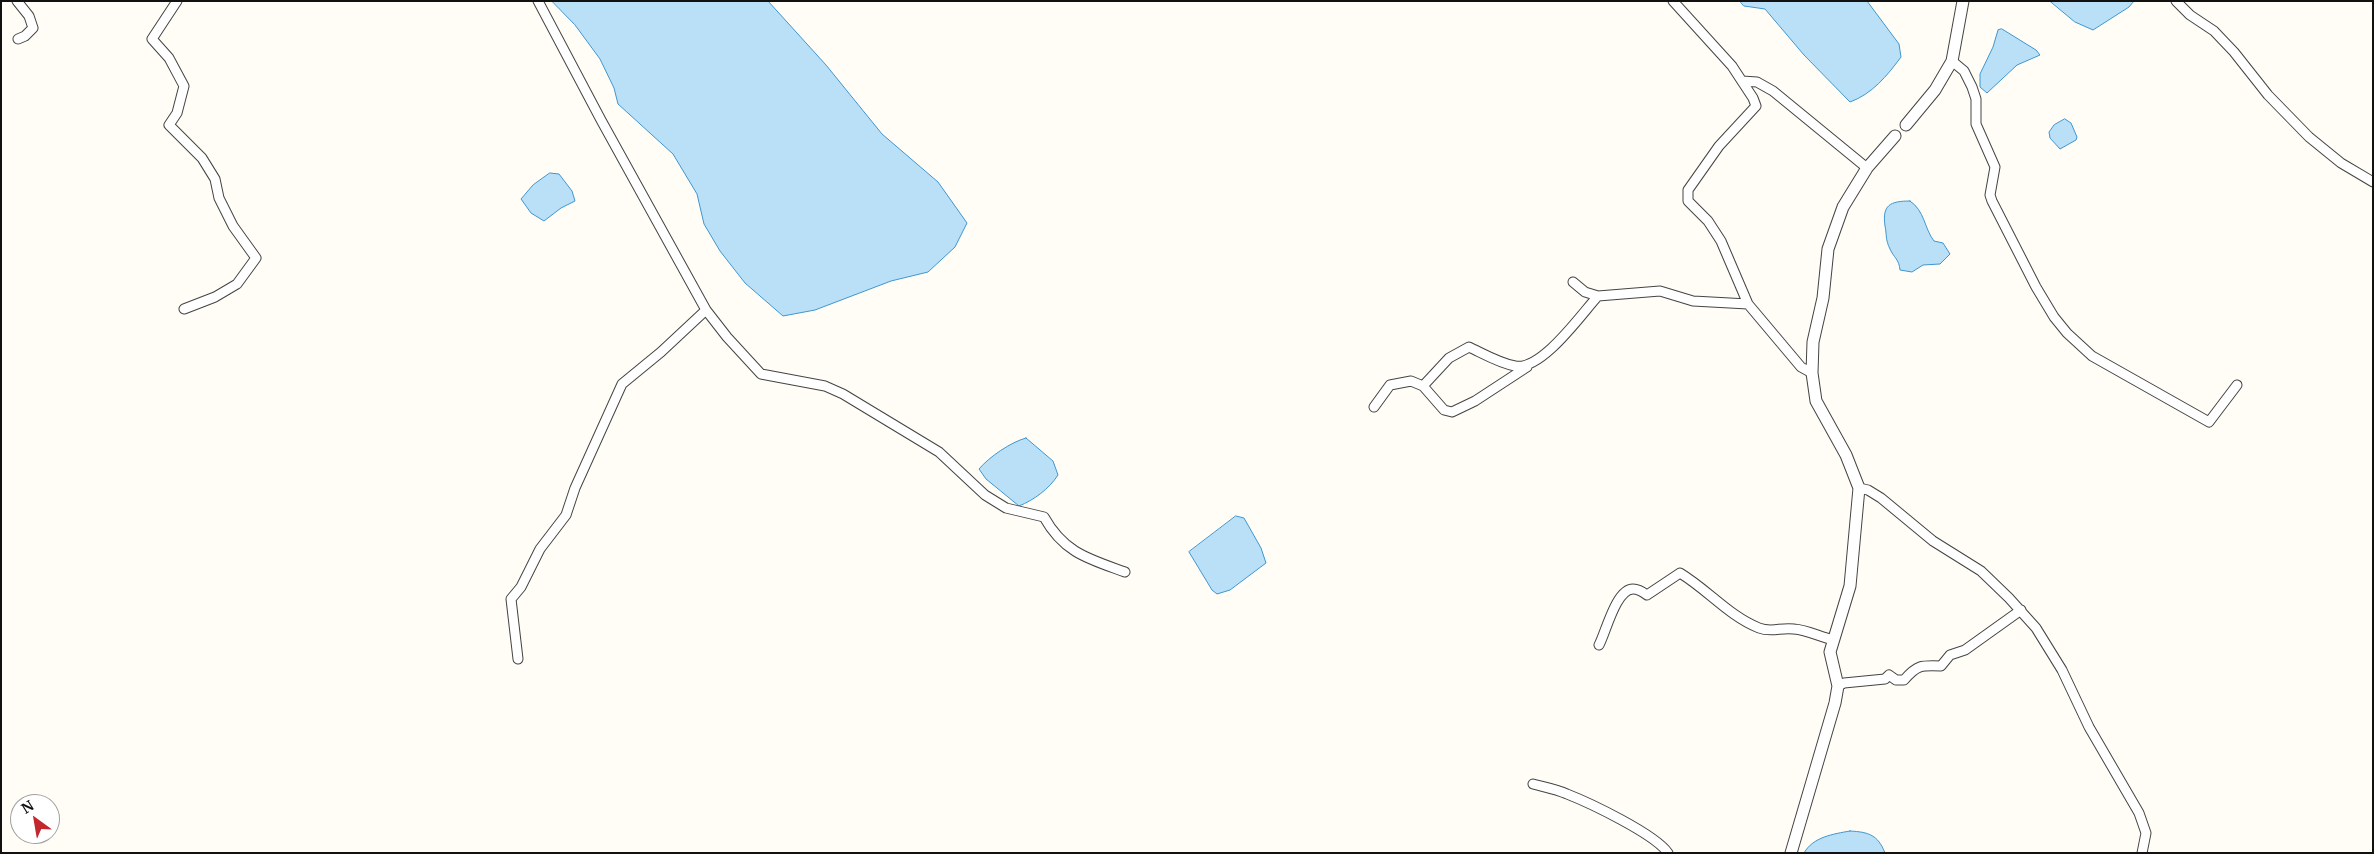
<!DOCTYPE html>
<html>
<head>
<meta charset="utf-8">
<style>
	body { margin:0 }
	#map { position:relative; width:2374px; height:854px; overflow:hidden; background:#fffdf5; font-family:Merriweather,serif }
	canvas { display:block }
	.frame { position:absolute; inset:0; border:2px solid #111; pointer-events:none }
	.north { position:absolute; left:10px; top:794px; width:50px; height:50px; box-sizing:border-box; background:#fff; border:1px solid #a0a0a0; border-radius:50%; rotate:328deg; font-size:14px; font-weight:700; line-height:20px; text-align:center; color:#111 }
	.north::after { content:''; display:block; margin:auto; width:18px; height:22px; background:#c4262e; clip-path:polygon(50% 0,100% 100%,50% 72%,0 100%) }
</style>
</head>
<body>
<div id="map">
<canvas width="2374" height="854"></canvas>
<div class="frame"></div>
<div class="north">N</div>
</div>
<script>
const g = document.querySelector('canvas').getContext('2d');
g.lineJoin = 'round';
function paint(path, color) { g.fillStyle = color; g.fill(path, 'evenodd'); }
function trace(path, color, width, dash) { g.strokeStyle = color; g.lineWidth = width; g.lineCap = dash ? 'butt' : 'round'; g.setLineDash(dash || []); g.stroke(path); }
const water = new Path2D(`
	M552,1H768L826,65L882,134L938,182L967,223L955,247L928,272L891,281L815,310L783,316L745,283L720,251L704,224L697,194L673,154L618,104L614,88L600,59L575,25Z
	M1740,1H1867L1899,44L1901,57C1887,76 1872,94 1850,102L1804,55L1765,9L1744,6Z
	M2050,1H2134L2129,7L2093,30L2075,22Z
	M2002,29L2036,50L2040,55L2017,65L1987,93L1980,87V74L1993,47L1998,30Z
	M2065,119L2071,123L2077,137L2076,140L2060,149L2050,138L2049,132L2054,125Z
	M550,173L559,174L572,191L575,201L561,208L544,221L531,213L521,199L533,185Z
	M1910,201C1925,211 1924,228 1934,241L1943,243L1950,254L1940,264L1923,265L1912,272L1900,270C1899,259 1894,258 1890,249C1885,239 1887,235 1885,226C1882,205 1890,201 1910,201Z
	M1026,438L1053,461L1058,475C1049,489 1034,500 1019,506L986,479L979,469C989,457 1011,442 1026,438Z
	M1236,516L1244,518L1261,548L1266,563L1230,590L1217,594L1212,590L1189,552Z
	M1850,831C1869,832 1878,835 1885,853H1804C1813,837 1833,834 1850,831Z`);
paint(water, '#b9e0f7');
trace(water, '#3f96cf', 1);
const minor = new Path2D(`
	M17,1L29,16L33,28L25,36L18,39
	M177,1L152,39L169,58L184,86L177,113L169,125L202,158L215,179L219,198L233,226L256,258L237,284L215,297L184,309
	M538,1L601,120L706,310L727,337L761,374L825,386L843,394L939,452L985,495L1006,508L1044,517C1064,553 1089,559 1125,572
	M1673,1L1732,66L1753,98L1756,106L1719,146L1688,190V201L1708,221L1721,241L1748,304L1801,367L1812,373
	M2176,1L2190,15L2214,31L2234,52L2268,95L2309,137L2341,163L2373,182
	M1952,61L1964,71L1972,87L1976,99V124L1995,167L1990,195L1992,201L2036,287L2054,317L2067,333L2092,356L2209,422L2237,385
	M1742,81L1757,82L1773,91L1867,168
	M1573,282L1585,292L1598,296
	M1423,386L1444,410L1452,412L1475,401L1527,367
	M1374,407L1390,385L1411,381L1423,386L1449,358L1469,347C1484,354 1499,363 1515,366C1542,371 1582,313 1598,296L1660,291L1693,301L1748,304
	M1859,488L1868,490L1881,498L1933,541L1981,571L2009,598L2036,628L2062,670L2089,727L2139,813L2146,833L2142,853
	M1599,645C1606,632 1616,589 1633,589C1637,589 1643,592 1647,595L1680,573C1708,590 1729,616 1759,628C1772,633 1781,627 1794,629C1808,630 1820,637 1834,640
	M518,659L511,599L521,587L540,549L566,515L575,488L622,384L661,352L706,310
	M1838,686L1844,683L1885,679L1889,675L1896,680H1904C1917,665 1921,665 1941,666L1950,655L1965,650L2021,610
	M1533,784C1544,787 1556,789 1567,794C1590,803 1655,834 1668,853`);
const tertiary = new Path2D(`
	M1906,125L1935,90L1952,61L1963,1
	M1791,853L1835,703L1838,686L1830,652L1850,586L1859,488L1846,455L1816,401L1812,373L1813,342L1823,298L1828,249L1843,207L1867,168L1895,136`);
trace(minor, '#444', 11);
trace(tertiary, '#444', 13);
trace(minor, '#fff', 9);
trace(tertiary, '#fff', 11);
</script>
</body>
</html>
